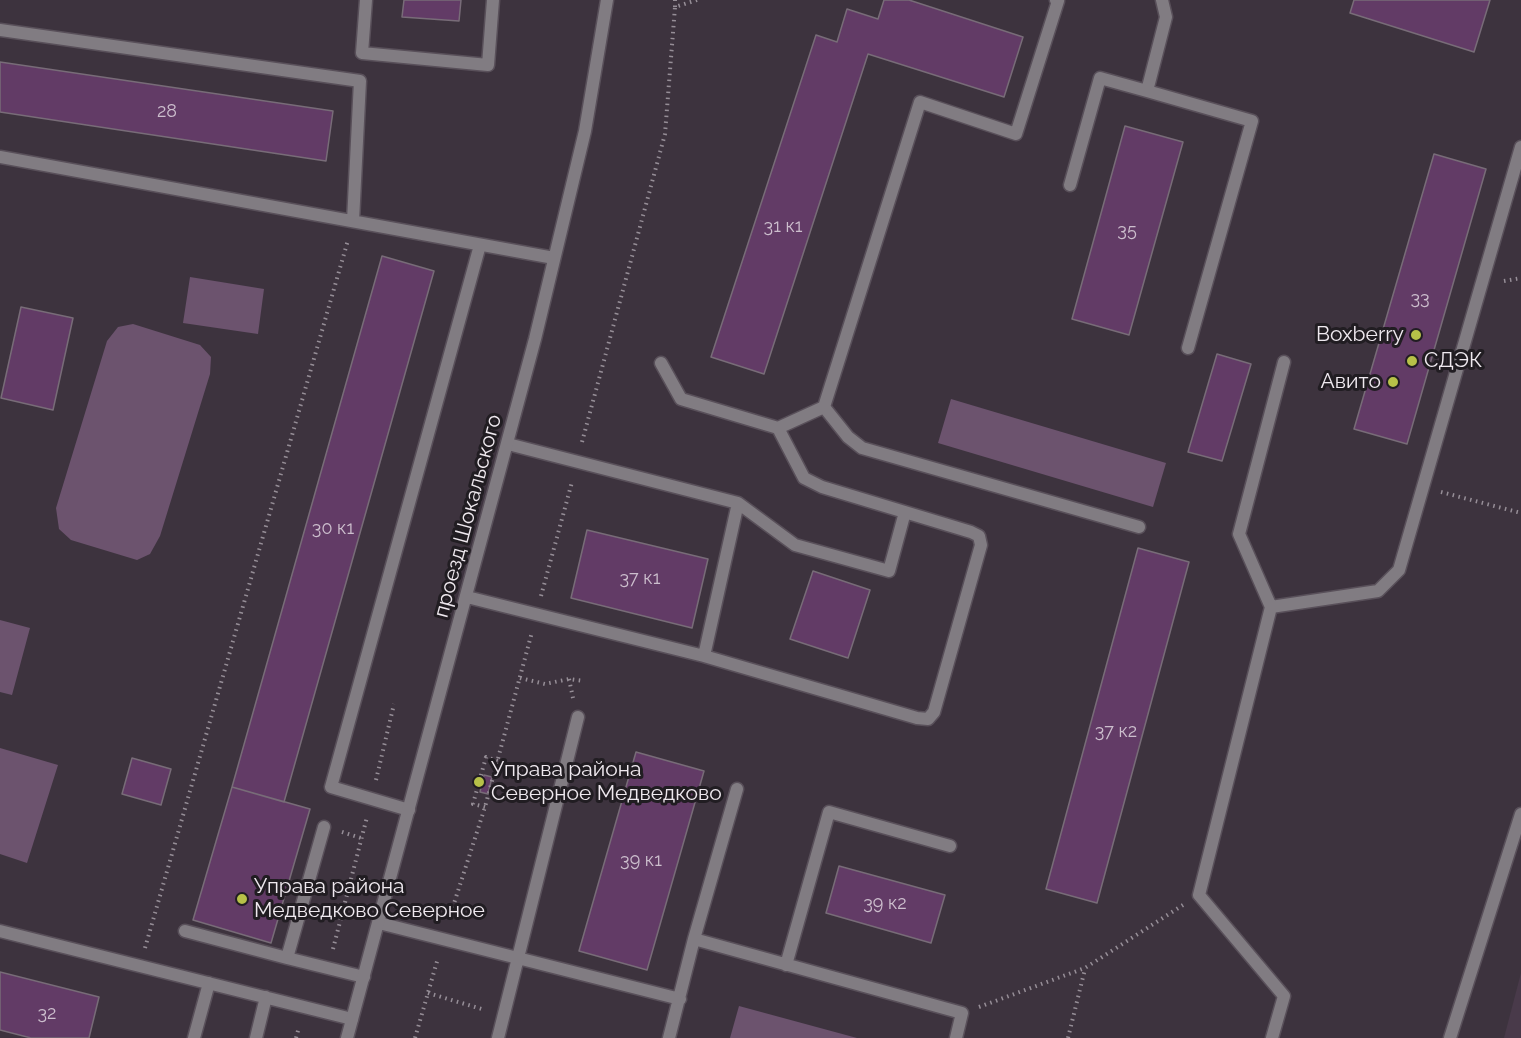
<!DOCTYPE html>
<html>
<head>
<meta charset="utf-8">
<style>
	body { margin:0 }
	canvas { display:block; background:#3d333e }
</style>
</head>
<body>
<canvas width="1521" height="1038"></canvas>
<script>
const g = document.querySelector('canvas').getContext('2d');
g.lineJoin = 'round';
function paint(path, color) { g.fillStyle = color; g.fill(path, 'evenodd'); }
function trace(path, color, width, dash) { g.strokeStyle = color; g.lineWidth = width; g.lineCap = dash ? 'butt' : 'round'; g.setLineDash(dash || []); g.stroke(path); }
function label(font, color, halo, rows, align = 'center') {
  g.font = font + ' Raleway,sans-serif'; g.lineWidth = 6; g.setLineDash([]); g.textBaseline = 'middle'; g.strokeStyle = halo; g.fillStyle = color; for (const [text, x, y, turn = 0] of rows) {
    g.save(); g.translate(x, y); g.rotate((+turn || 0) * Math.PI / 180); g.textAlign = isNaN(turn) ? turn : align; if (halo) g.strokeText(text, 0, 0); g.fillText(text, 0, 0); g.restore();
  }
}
paint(new Path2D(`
	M1521,973V1038H1504Z`), '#493a4a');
paint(new Path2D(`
	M190,277L264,289L258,334L183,323Z
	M133,324L200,345L211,357L210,374L160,536L150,554L137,560L71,540L59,529L56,508L107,341L118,327Z
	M951,399L1166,463L1153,507L938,443Z
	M0,620L30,628L12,695L0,692Z
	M0,748L58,765L27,863L0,854Z
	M739,1006L857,1038H730Z`), '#6c536e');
const building = new Path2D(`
	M404,0H461L459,21L402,17Z
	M884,0H909L1023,37L1004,97L868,54L764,374L711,357L816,35L837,42L847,9L878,19Z
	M1354,0H1490L1474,52L1350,13Z
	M0,62L333,111L326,161L0,112Z
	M1125,126L1183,142L1129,335L1072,319Z
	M1434,154L1486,169L1407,444L1354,429Z
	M382,256L434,271L284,802L232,787Z
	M21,307L73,318L53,410L1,398Z
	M1217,354L1251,364L1222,461L1188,452Z
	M587,530L708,559L692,628L571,598Z
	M1138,548L1189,562L1097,903L1046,889Z
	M813,571L870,590L848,658L790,639Z
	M636,752L704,771L647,970L579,951Z
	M132,758L171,769L161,805L122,794Z
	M484,775L492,777L488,794L480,792Z
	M232,787L310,809L271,943L193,920Z
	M839,866L945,895L931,943L826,913Z
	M0,972L99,997L89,1038H31L0,1030Z`);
paint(building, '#623b66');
trace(building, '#786c78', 1.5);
const service = new Path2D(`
	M366,0L362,53L488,65L493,0
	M1162,0L1166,17L1147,91L1252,121L1188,348
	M0,30L360,81L353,221
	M0,157L554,258
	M1070,185L1100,78L1147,91
	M661,363L681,399L778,428L824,407L920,102L1016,134L1058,1L1056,0
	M824,407L848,437L862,448L1139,527
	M508,444L738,503L795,545L889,571L905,512
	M467,597L704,656L738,503
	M1271,607L1239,534L1284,362
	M704,656L917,718L928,719L934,712L981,545L979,536L971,532L822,487L804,478L778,428
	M409,810L331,787L480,245
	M324,827L287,958L364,977
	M379,923L680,999
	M0,931L352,1019
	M185,931L287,958
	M694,939L737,789
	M786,965L829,812L950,846
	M194,1038L209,983
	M256,1038L266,997
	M498,1038L578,717
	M669,1038L694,939L962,1013L956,1038
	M1272,1038L1284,996L1199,895L1271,607L1378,591L1399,570L1521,147
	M1450,1038L1521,814`);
const tertiary = new Path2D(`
	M347,1038L535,339L585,131L607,0`);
trace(service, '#59505a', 15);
trace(tertiary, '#59505a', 15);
trace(new Path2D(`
	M675,7V0
	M1504,281L1521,278
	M582,442L665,134L675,7L697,0
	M1441,492L1521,513
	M541,596L572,482
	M520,678L545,684L569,679L584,681
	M569,679L573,698
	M376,780L394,704
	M485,807L473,804L486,757L498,761
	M342,832L361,838
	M449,919L485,807L532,632
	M145,948L348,240
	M333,949L367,817
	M428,993L485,1010
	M979,1007L1085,968L1183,905
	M296,1038L299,1027
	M415,1038L438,958
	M1068,1038L1085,969`), '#968e97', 4, [1.5, 4.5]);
trace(service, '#817c82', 12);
trace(tertiary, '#817c82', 12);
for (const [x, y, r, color] of [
	[1416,335,6,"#b7c148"],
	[1412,361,6,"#b7c148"],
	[1393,382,6,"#b7c148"],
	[479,782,6,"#b7c148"],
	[242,899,6,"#b7c148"]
]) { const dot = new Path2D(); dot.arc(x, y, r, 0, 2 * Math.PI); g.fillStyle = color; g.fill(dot); trace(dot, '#211d22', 2); }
label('18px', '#ccbecd', null, [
	["28",167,112],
	["31 к1",783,227],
	["35",1127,231],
	["33",1420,299],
	["30 к1",333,529],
	["37 к1",640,579],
	["37 к2",1116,732],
	["39 к1",641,861],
	["39 к2",885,904],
	["32",47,1014]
]);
label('21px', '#efe9ef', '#211d22', [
	["Boxberry",1404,335,"right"],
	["СДЭК",1424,361],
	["Авито",1381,382,"right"],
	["Управа района",491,770],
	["Северное Медведково",491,794],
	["Управа района",254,887],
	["Медведково Северное",254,911]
], 'left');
label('21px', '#efe9ef', '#211d22', [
	["проезд Шокальского",468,516,-75]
]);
</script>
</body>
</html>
